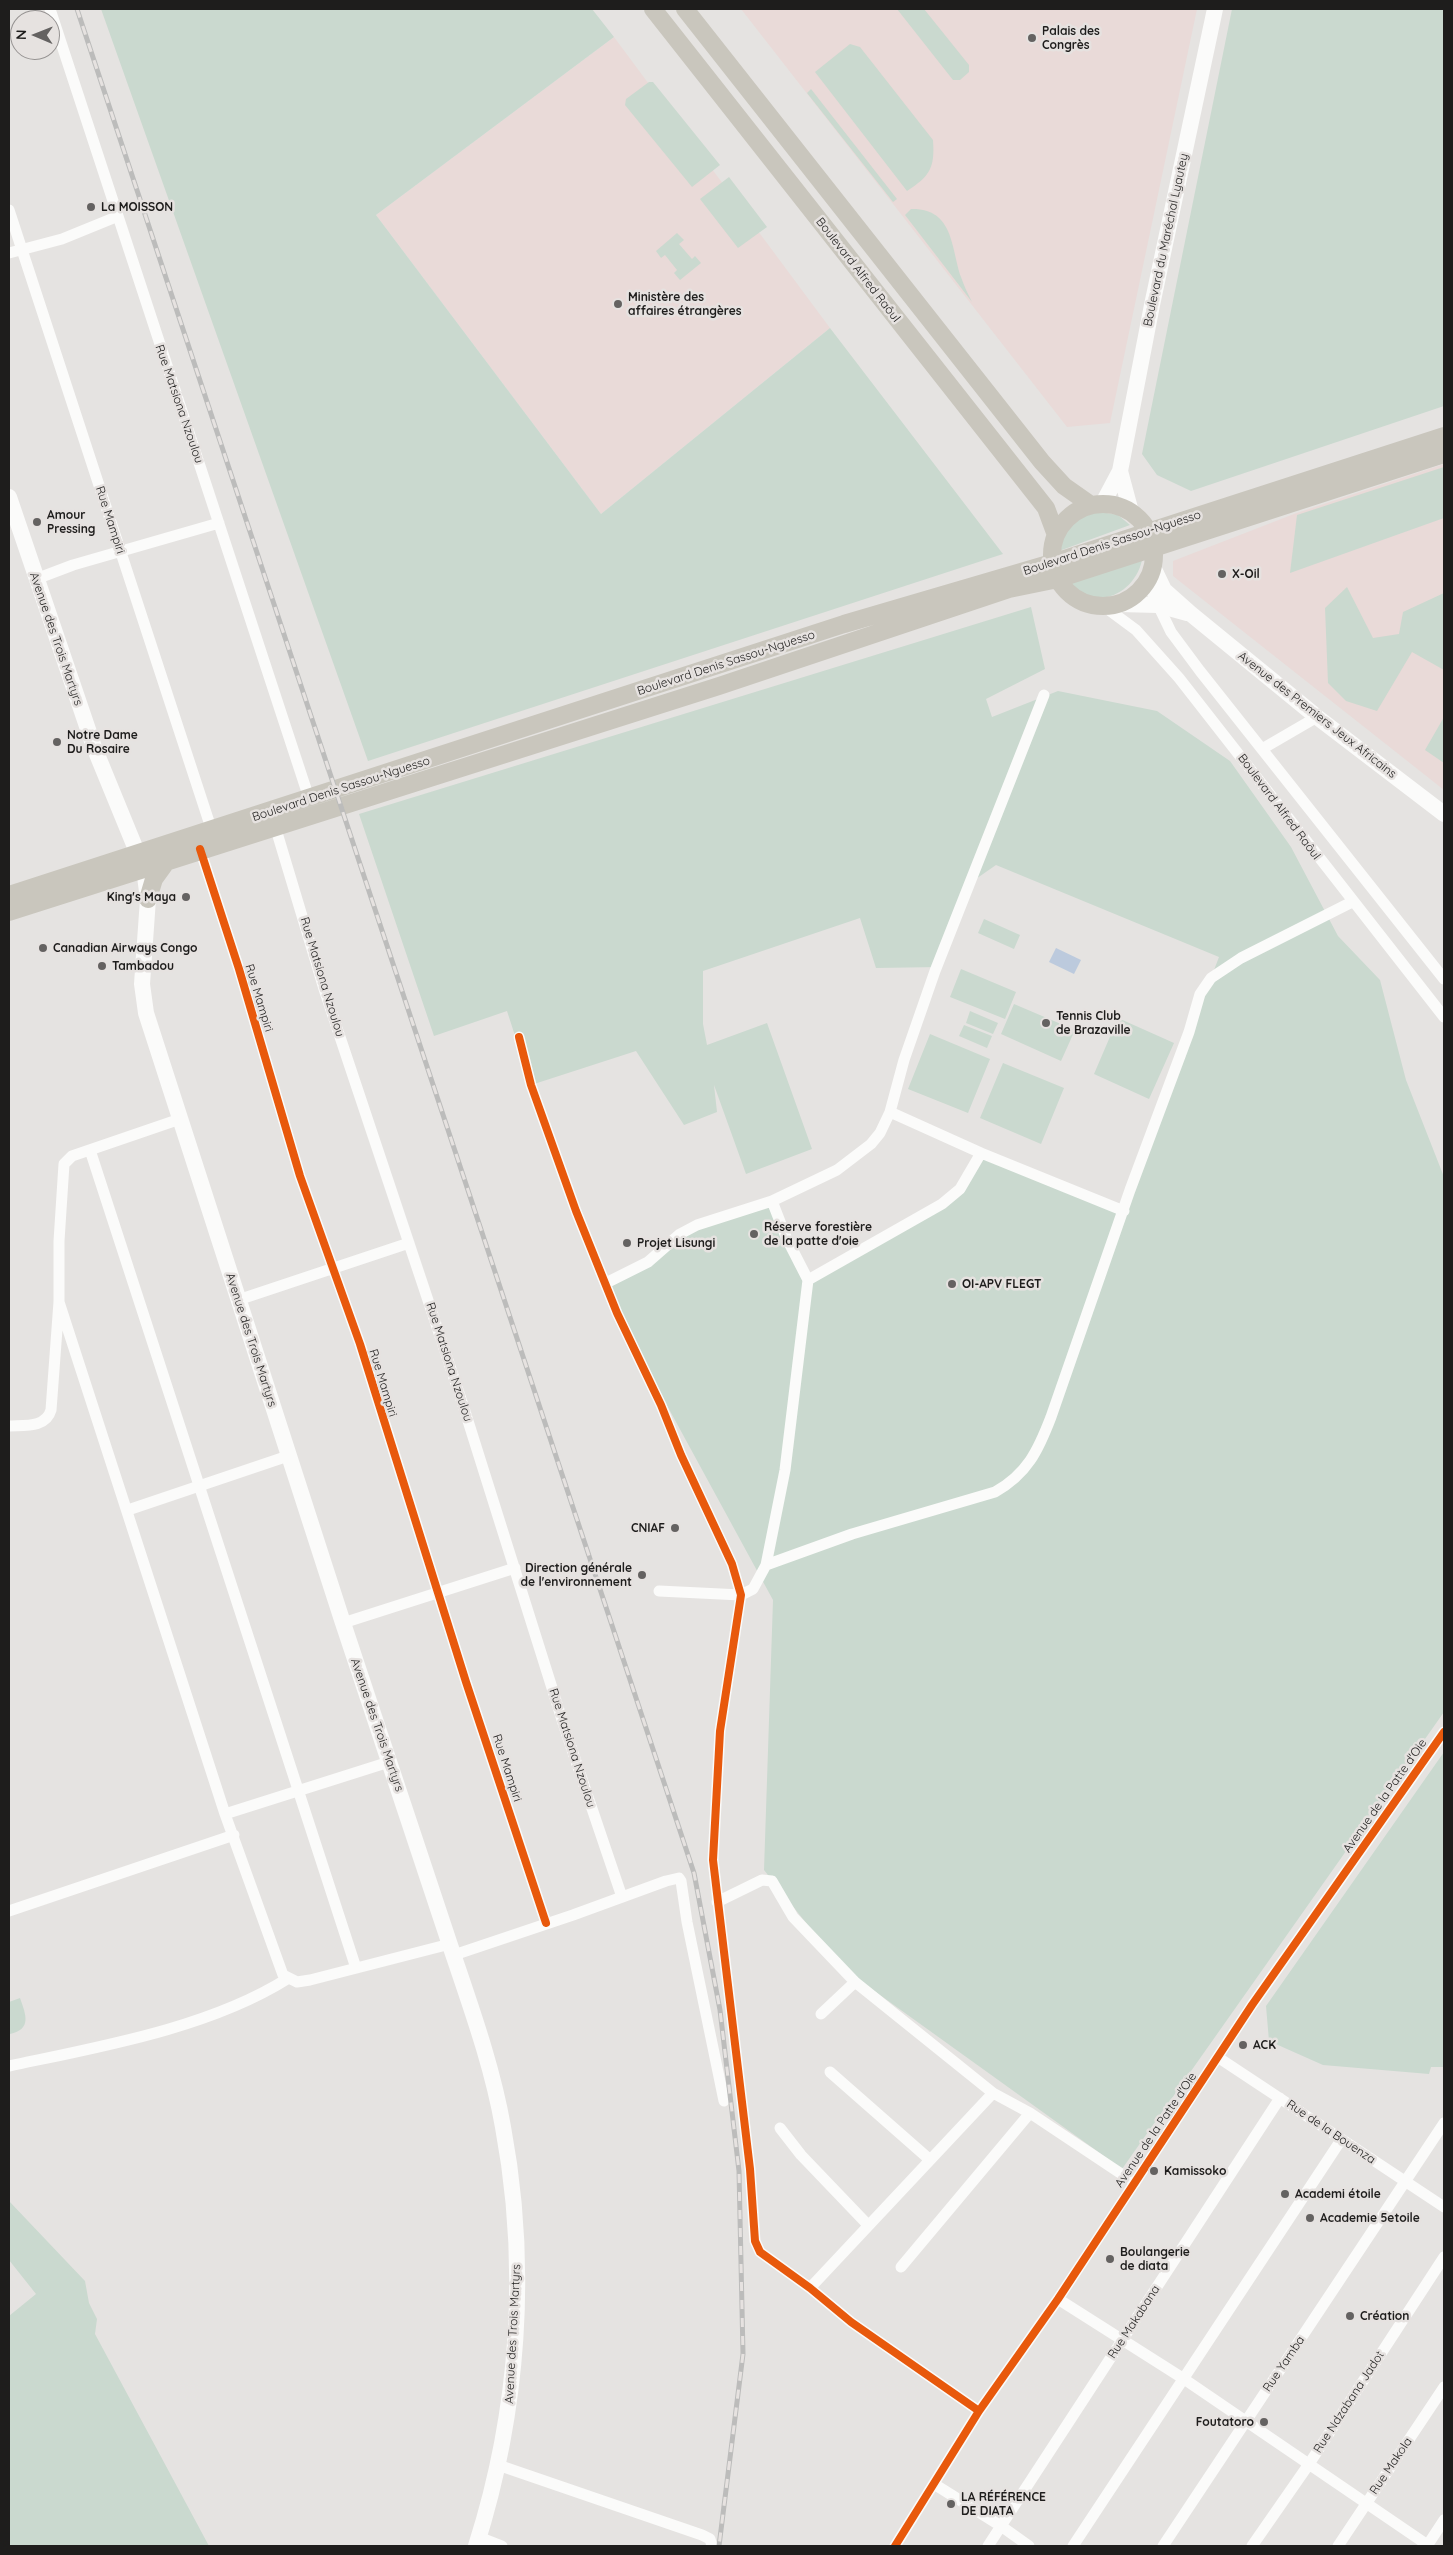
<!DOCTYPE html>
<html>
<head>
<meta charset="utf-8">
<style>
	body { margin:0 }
	#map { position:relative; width:1453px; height:2555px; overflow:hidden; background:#e5e3e1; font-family:Quicksand,sans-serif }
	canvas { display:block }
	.frame { position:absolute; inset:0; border:10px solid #1e1d1c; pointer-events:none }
	.north { position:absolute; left:10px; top:10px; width:50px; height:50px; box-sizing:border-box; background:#e6e2e0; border:1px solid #969392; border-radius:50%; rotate:271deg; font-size:14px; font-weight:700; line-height:20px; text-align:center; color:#1e1d1c }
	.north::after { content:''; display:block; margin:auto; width:18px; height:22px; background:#646261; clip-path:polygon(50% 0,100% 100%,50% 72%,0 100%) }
</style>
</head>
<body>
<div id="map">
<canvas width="1453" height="2555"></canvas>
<div class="frame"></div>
<div class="north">N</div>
</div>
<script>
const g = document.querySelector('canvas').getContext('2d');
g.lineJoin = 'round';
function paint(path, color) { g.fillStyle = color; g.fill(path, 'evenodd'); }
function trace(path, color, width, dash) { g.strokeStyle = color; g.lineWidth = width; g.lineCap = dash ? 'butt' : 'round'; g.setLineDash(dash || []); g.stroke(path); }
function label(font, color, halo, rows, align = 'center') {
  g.font = font + ' Quicksand,sans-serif'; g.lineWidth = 5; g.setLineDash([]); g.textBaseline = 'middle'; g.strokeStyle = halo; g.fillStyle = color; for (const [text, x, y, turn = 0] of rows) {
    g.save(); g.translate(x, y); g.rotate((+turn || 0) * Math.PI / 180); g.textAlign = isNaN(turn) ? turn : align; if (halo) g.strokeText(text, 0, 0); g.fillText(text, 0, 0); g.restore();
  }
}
paint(new Path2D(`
	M741,9H1197L1110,423L1067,427Z
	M614,37L830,328L601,514L376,215Z
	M1444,464V790L1173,576V561L1294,514Z`), '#e9dad8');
paint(new Path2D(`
	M101,9H592L614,37L376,215L601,514L830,328L1003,554L368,761Z
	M897,9H924L969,65V72L960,80H953Z
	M1232,9H1444V406L1191,491L1157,475L1142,454Z
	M850,44L860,47L933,140C935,168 930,176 907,191L815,72Z
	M649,82H653L720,165L692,187L625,105L626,99Z
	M811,89L897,199L893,202L807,93Z
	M729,177L767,227L738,248L700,199Z
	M911,209C954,208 951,248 961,277C964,286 968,294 972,302L905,215Z
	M677,233L684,240L679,244L692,259L695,256L701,263L680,280L674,273L677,270L665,255L661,258L656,251Z
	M1444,467V518L1290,573L1297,515Z
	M1095,511L1118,515L1130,525L1059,551C1057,530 1076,516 1095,511Z
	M1142,560C1135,594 1094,613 1070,583Z
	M1347,587L1373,638L1399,634L1403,612L1444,593V670L1412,652L1377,711L1346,701L1328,683L1325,608Z
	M1031,607L1045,669L986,699L992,717L1058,691L1157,711L1230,761L1291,847L1338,936L1380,980L1406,1080L1444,1177V1712L1122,2169L841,1967L764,1870L773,1600L615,1310L606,1283L680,1235L772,1201L807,1279L942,1204L981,1153L1122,1210L1219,957L996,865L973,881L940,967L876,968L860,918L703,971V1024L707,1045L767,1023L812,1149L746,1174L714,1085L717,1112L684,1125L636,1051L531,1085L507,1011L434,1036L359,814Z
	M1444,717V763L1425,750Z
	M984,919L1020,935L1014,949L978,933Z
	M961,969L1016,992L1005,1019L950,997Z
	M1014,1004L1075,1030L1061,1061L1001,1034Z
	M970,1011L998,1023L993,1034L966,1023Z
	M1118,1018L1174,1043L1149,1099L1094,1074Z
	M964,1025L992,1036L987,1048L959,1036Z
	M930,1034L990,1059L968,1113L908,1089Z
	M1003,1063L1064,1088L1041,1144L980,1118Z
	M1444,1752V2067H1431L1429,2074L1323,2065L1269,2041L1266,2006Z
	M20,1998C26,2015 32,2029 10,2034L9,2002Z
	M9,2201L85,2281L89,2303L97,2319L95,2334L209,2546H9V2316L36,2294L9,2260Z`), '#cad9cf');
paint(new Path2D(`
	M1056,948L1081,960L1074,974L1049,962Z`), '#bccadd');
trace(new Path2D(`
	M50,9L309,798
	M9,210L212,831
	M9,253L62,239L116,217
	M36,579L73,565L219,523
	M1147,582L1171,632L1200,671L1444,979
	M1105,607L1136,630L1179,678L1444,1017
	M1262,749L1317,717
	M275,826L324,989L463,1405L564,1726L622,1897
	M200,849L239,969L300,1176L360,1344L466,1682L546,1923
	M519,1037L531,1085L576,1211L617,1313L661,1405L681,1455L732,1564L741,1595L720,1731L713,1860L750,2169L755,2241L760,2252L810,2288L851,2322L979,2411
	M90,1150L356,1968
	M981,1153L1124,1211
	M808,1280L942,1204L960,1189L981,1153L890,1112
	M606,1283L648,1262L680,1234L697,1225L772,1201L837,1170L871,1144L880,1133L890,1112L904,1060L935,971L1044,695
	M238,1300L409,1243
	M59,1302L225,1814L283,1975L297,1982L310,1980L450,1944
	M9,1426C24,1425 46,1428 51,1410L59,1302V1241L64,1164L72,1156L180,1119
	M128,1510L288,1456
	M766,1565L852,1534L995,1492C1027,1474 1038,1451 1051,1417L1130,1190L1189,1032L1200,994L1211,978L1241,958L1352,902
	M659,1591L741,1595L753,1589L766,1565L785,1470L808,1280L786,1237L772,1201
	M343,1623L515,1568
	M225,1814L389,1762
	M717,1902L762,1880L772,1881L793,1917L855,1982L993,2093L1030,2113L1135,2183
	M9,1911L234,1835
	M454,1955L573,1915L666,1881L679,1878L681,1881L687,1922L724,2101
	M821,2014L855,1982
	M1219,2058L1444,2207
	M9,2066C99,2047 209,2028 287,1979
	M830,2072L929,2159
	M780,2128L801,2155L868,2225
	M901,2267L1030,2113
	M810,2288L993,2093
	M1058,2299L1184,2379L1429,2546
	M498,2465L702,2535L710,2539L712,2546
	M934,2484L1001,2526L1029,2546
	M479,2537L502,2546
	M895,2546L979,2411L1058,2299L1252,2005L1444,1732
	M988,2546L1280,2098
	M1073,2546L1341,2140
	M1163,2546L1444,2123
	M1252,2546L1309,2464L1444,2257
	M1338,2546L1444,2387
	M1427,2546L1444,2520`), '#fbfbfa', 11);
trace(new Path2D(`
	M1120,471L1131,512
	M9,497L94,747L144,869L148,899L142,984L146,1013C211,1217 277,1420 343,1623C378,1730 414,1836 449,1942C469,2002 492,2064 503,2127C529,2266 519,2411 476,2546
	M1103,503L1120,471L1152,305L1215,9
	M1153,567L1164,590L1191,614L1317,717L1444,814
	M1119,604L1158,605L1187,613`), '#fbfbfa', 16);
trace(new Path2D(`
	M653,9L1046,508L1056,535
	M685,9L1042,462L1064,486L1091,505
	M1052 555a51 51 0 1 1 102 0a51 51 0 1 1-102 0Z
	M9,895L844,624L1052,563L1444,436
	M148,899L154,879L167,861
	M9,912L719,686L1009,589L1058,579L1444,454`), '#c9c6bd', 18);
const rail = new Path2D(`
	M77,9L694,1873L720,2010L739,2171L743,2354L719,2546`);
trace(rail, '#bcbcbb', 5);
trace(rail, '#e6e2e0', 3, [9]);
trace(new Path2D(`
	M200,849L239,969L300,1176L360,1344L466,1682L546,1923
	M519,1037L531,1085L576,1211L617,1313L661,1405L681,1455L732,1564L741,1595L720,1731L713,1860L750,2169L755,2241L760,2252L810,2288L851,2322L979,2411
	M895,2546L979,2411L1058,2299L1252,2005L1444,1732`), '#e8590c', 8);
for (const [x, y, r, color] of [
	[1032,38,5,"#646261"],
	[91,207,5,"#646261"],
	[618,304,5,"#646261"],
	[37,522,5,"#646261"],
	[1222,574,5,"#646261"],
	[57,742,5,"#646261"],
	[186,897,5,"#646261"],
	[43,948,5,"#646261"],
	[102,966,5,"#646261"],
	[1046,1023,5,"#646261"],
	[754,1234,5,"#646261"],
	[627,1243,5,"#646261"],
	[952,1284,5,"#646261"],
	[675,1528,5,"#646261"],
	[642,1575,5,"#646261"],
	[1243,2045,5,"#646261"],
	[1154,2171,5,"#646261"],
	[1285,2194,5,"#646261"],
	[1310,2218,5,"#646261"],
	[1110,2259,5,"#646261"],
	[1350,2316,5,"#646261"],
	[1264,2422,5,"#646261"],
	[951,2504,5,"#646261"]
]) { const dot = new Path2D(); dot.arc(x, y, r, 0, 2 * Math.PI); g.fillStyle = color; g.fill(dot); trace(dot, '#e6e2e0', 2); }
label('bold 12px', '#1e1d1c', '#e6e2e0', [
	["Palais des",1042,31],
	["Congrès",1042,45],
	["La MOISSON",101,207],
	["Ministère des",628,297],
	["affaires étrangères",628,311],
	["Amour",47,515],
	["Pressing",47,529],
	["X-Oil",1232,574],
	["Notre Dame",67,735],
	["Du Rosaire",67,749],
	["King's Maya",176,897,"right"],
	["Canadian Airways Congo",53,948],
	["Tambadou",112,966],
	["Tennis Club",1056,1016],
	["de Brazaville",1056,1030],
	["Réserve forestière",764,1227],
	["de la patte d'oie",764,1241],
	["Projet Lisungi",637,1243],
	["OI-APV FLEGT",962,1284],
	["CNIAF",665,1528,"right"],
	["Direction générale",632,1568,"right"],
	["de l'environnement",632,1582,"right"],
	["ACK",1253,2045],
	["Kamissoko",1164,2171],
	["Academi étoile",1295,2194],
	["Academie 5etoile",1320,2218],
	["Boulangerie",1120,2252],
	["de diata",1120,2266],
	["Création",1360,2316],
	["Foutatoro",1254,2422,"right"],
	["LA RÉFÉRENCE",961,2497],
	["DE DIATA",961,2511]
], 'left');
label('12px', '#1e1d1c', '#e6e2e0', [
	["Boulevard du Maréchal Lyautey",1166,240,-78],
	["Boulevard Alfred Raôul",858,270,52],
	["Rue Matsiona Nzoulou",179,404,71],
	["Rue Mampiri",110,520,72],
	["Boulevard Denis Sassou-Nguesso",1112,543,-18],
	["Avenue des Trois Martyrs",56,639,71],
	["Boulevard Denis Sassou-Nguesso",726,663,-18],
	["Avenue des Premiers Jeux Africains",1317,715,38],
	["Boulevard Denis Sassou-Nguesso",341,789,-18],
	["Boulevard Alfred Raôul",1279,807,53],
	["Rue Matsiona Nzoulou",322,977,73],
	["Rue Mampiri",259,998,73],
	["Avenue des Trois Martyrs",251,1340,72],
	["Rue Matsiona Nzoulou",449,1362,72],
	["Rue Mampiri",383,1383,73],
	["Avenue des Trois Martyrs",377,1725,71],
	["Rue Matsiona Nzoulou",572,1748,72],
	["Rue Mampiri",507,1768,72],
	["Avenue de la Patte d'Oie",1385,1796,-55],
	["Avenue de la Patte d'Oie",1156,2130,-56],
	["Rue de la Bouenza",1331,2132,34],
	["Rue Makabana",1134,2322,-57],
	["Avenue des Trois Martyrs",513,2334,-87],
	["Rue Yamba",1284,2364,-56],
	["Rue Ndzabana Jadot",1349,2402,-57],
	["Rue Makola",1391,2466,-56]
]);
</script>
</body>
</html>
